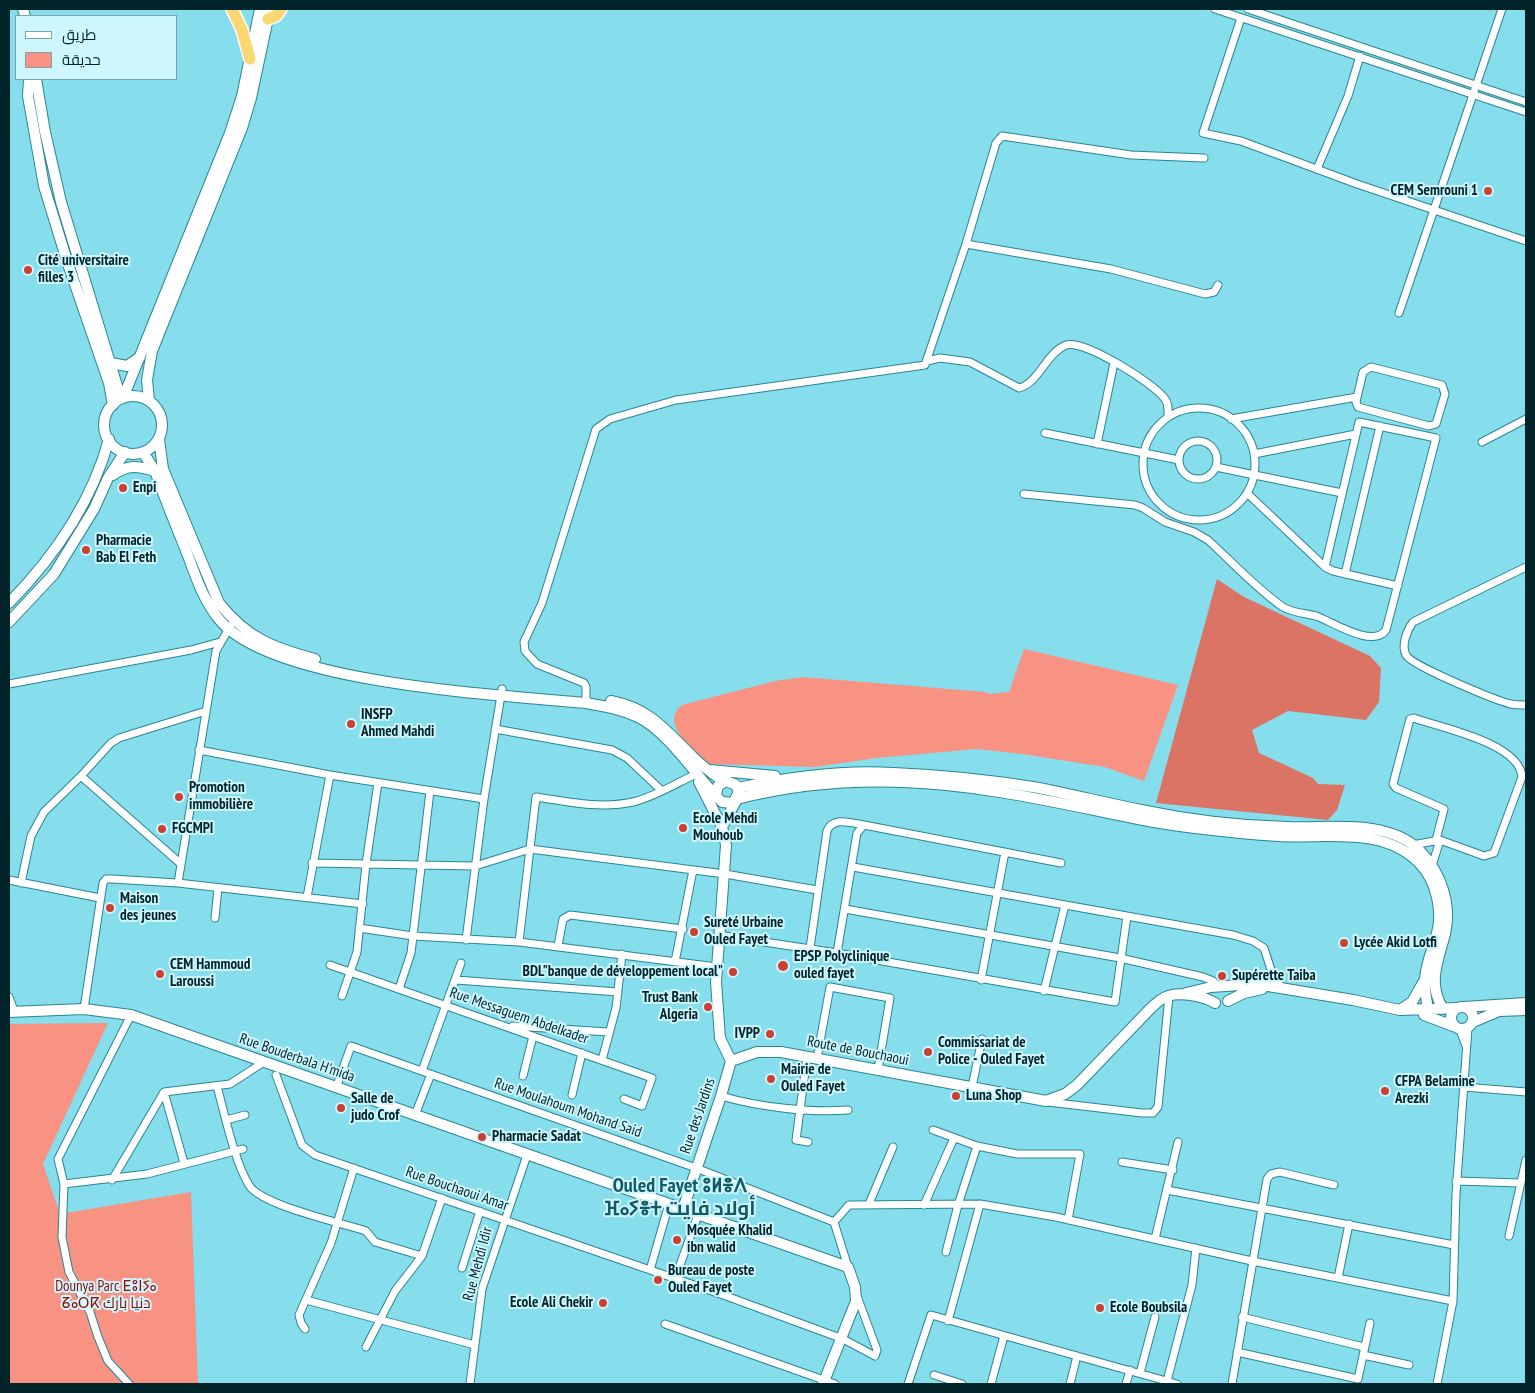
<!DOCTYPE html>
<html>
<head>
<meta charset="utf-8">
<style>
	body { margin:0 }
	#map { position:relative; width:1535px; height:1393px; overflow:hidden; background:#86ddec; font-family:"PT Sans Narrow",Cairo,sans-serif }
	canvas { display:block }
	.frame { position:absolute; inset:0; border:10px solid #00242a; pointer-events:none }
	.legend { position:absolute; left:15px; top:15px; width:162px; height:65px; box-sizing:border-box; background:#cef6fe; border:1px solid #7ca2a9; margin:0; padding:6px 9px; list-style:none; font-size:15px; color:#00242a }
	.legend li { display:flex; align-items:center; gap:10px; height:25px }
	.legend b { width:25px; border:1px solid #7ca2a9 }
</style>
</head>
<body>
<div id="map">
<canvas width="1535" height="1393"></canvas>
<div class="frame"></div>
<ul class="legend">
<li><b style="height:6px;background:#fff"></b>طريق</li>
<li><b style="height:14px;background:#f89282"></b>حديقة</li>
</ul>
</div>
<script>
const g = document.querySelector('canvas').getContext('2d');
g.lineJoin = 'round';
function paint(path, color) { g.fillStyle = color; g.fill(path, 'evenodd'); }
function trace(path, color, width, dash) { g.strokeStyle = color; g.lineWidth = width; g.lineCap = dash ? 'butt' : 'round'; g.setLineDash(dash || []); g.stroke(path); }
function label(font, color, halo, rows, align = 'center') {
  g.font = font + ' "PT Sans Narrow",Cairo,"Noto Sans Tifinagh",sans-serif'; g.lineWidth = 4; g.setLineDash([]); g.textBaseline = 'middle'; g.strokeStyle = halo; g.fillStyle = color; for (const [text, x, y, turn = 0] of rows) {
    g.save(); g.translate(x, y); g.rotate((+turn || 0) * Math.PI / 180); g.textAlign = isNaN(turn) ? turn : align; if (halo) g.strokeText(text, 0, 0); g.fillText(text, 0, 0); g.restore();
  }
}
paint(new Path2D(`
	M1024,649L1178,685L1144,781L1105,767L1022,754L976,749L876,758L815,767L709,764C696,752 658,724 682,705L775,681L803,677L985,692L990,694L1009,692Z
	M108,1023L43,1164L60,1214L191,1192L198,1384H9V1024Z`), '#f89282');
paint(new Path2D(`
	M1217,579L1244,597L1370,656L1381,668L1379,702L1366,720L1288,711L1252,730L1259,753L1313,778L1318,784L1345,785L1337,810L1328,820L1156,803Z`), '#db7465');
const minor = new Path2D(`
	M1215,9L1526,112
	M1248,9L1526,102
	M1241,18L1203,133L1241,141L1357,184L1526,241
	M1317,169L1348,96L1360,56
	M966,244L1111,269L1205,294L1214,292L1218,285
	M1399,313L1502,9
	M927,361L940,358L970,362L1019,388C1039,383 1046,353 1066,345C1084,339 1155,384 1165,399C1169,404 1168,410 1168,417
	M1371,367L1442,385L1445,394L1436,424L1429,426L1358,407L1356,402L1363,372Z
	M1143 464a56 56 0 1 1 112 0a56 56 0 1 1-112 0Z
	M1231,419L1357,397
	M1045,433L1179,460
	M1179 460a19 19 0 1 1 38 0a19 19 0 1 1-38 0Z
	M1482,442L1526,419
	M1097,444L1114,363
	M1254,454L1356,434
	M1216,467L1342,493
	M1024,494L1135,505L1143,508L1165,522L1194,532L1208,540C1231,561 1258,590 1283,607C1293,613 1304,613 1316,616C1331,621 1373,649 1386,630L1436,438L1359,422L1325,567
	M1248,494L1325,567L1333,571L1398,586
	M1526,567L1413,622C1407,630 1401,645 1406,655C1410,665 1497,701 1511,704C1516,705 1521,705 1526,705
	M1345,574L1380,426
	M9,684L191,650L220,642
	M586,703V687L584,683L537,664L525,651L524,642L542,603L596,429L610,419L676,400L925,365L966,244L996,143L1002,136L1131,155L1204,158
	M495,729L612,750L627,758L661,790
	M199,750L330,775L484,799
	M1436,840L1444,809L1396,788L1393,784L1410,719L1414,718C1441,728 1520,743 1522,777L1494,853L1484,856L1440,840
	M1412,845L1440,840L1432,866
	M312,863L475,866L530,849L725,874L817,890
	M181,864L81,776L111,743L119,738L206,711
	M853,867L1233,935L1253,941L1264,948L1274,979L1283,988
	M9,880L100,898
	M21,883L31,836L44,812L81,776
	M178,883L363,904
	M307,897L330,775
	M845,909L1120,958L1203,977L1213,981L1219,987
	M215,918L218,888
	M359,928L413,936L519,942L717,967
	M718,935L837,953L1115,1002L1127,916
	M466,940L484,799L502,689
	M519,942L536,797C568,802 601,809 633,802C654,797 675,784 694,775
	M558,946L563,919L570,915L683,929
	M810,948L827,831C833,816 851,823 864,825
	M837,953L857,833L864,825L1061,863
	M675,962L693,870
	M330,965L652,1078L642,1106L624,1099
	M456,980L618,992
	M981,980L1005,852
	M399,989L411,953L430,791
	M1044,991L1065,905
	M342,996L357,952L366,864L378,783
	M9,997L14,1011
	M84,1009L103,883L106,879H112L178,883L216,651L231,625
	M131,1015L58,1159L64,1184L147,1174L243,1149
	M513,1026L609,1032
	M1460,1030L1466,1046
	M807,1057L796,1140L808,1142
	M817,1058L830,987L890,998L878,1070
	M602,1060L616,1008L622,954
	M422,1071L461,963
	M276,1075L302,1145L315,1155L726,1296L843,1339L875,1356L877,1350L857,1296
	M523,1076L533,1036
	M217,1086C224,1112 235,1163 249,1185C260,1205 342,1223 366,1231L375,1242L422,1256
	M972,1087L982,1039
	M1464,1087L1526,1092
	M336,1088L351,1046L696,1168L834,1222L848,1267
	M164,1092L184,1163
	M572,1095L582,1053
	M721,1096C758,1107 811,1113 848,1110
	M1048,1102L1142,1113H1153L1158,1107L1169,996
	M415,1115L431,1074
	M226,1120L245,1115
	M933,1130L977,1146L1017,1154H1080L1068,1220
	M1122,1162L1173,1170
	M112,1180L164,1092L230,1084L264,1062
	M1456,1181L1521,1183
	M64,1184L62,1237L69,1272L90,1312L98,1337L108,1361L129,1384
	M1167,1190L1454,1245
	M869,1204L893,1147
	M924,1205L954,1138
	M834,1222L849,1205L980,1204L1056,1217L1252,1261L1453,1301
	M1509,1236L1526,1160
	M1155,1239L1178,1142
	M946,1252L958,1205L977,1146
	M462,1268L480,1211
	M650,1270L669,1204
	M1338,1278L1349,1224
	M675,1279L698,1215
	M306,1300L475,1345
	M1242,1317L1364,1347
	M948,1321L980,1204
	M665,1324L835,1384
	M305,1329L301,1323L299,1315L331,1243L354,1168
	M366,1347L395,1291L422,1256L442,1198
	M1237,1352L1358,1379L1370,1323
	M1363,1355L1409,1365
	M1140,1373L1155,1317
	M934,1375L962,1384
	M1167,1381L1192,1285L1196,1248
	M470,1384L482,1289L527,1155
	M908,1384L931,1315L1177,1384
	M991,1384L1004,1336
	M1070,1384L1077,1356
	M1126,1384L1130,1370
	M1232,1384L1267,1179L1271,1174L1280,1172L1334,1185
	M1437,1384L1453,1301L1456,1194L1468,1028`);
const secondary = new Path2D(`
	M23,9L25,16
	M29,79L28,96L44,186L67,261L109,383L113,405
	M36,79L45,132L61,202L121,399
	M111,363L127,366L140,357
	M104 425a29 29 0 1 1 58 0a29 29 0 1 1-58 0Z
	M123,398L230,133L242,96L260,9
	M149,400L147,380L152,351L242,128L251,98L270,9
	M159,439L163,469L219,603C247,638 273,648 315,659
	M143,452L155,471C165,499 176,526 187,553C195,575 203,599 218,618C268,684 503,695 586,703C604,706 621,709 638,717C669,732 697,778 722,802L733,803L739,792L736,785L726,781L718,786L716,795
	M113,475C128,464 138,466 155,471
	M9,603C54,557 92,502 109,439
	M9,622L54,574L94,509L108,478L125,452
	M611,701C651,709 665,730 693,757C703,767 713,774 724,782
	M710,770L775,776
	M699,782L722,827L726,845L716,982L720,1038L731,1061
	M738,788C789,777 841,770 893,773C942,775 991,780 1039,788C1073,795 1107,803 1141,810C1188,820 1239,826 1287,827C1329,829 1388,818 1420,851C1441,873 1452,904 1445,934C1438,961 1427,983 1443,1009
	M737,799C791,785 847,780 903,782C989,785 1070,806 1154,822C1195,829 1237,833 1278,836C1325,839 1385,825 1421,865C1436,881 1443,911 1437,933C1433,948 1426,963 1425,979C1424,992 1427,1005 1430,1017
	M721,823L722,827L736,801
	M1186,993L1211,987L1256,984L1353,1000L1400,1010L1456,1008
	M1228,1001L1244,993L1262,989
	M1451 1018a11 11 0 1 1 22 0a11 11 0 1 1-22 0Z
	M1464,1007L1526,1003
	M1400,1010L1412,1002L1424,981
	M9,1012L84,1009L131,1015L848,1267L855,1287L856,1301L823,1384
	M1424,1015L1453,1026
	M1473,1022L1499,1011L1526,1010
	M731,1061L757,1052H781L1046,1101L1065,1094L1077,1085L1149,1010C1154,1005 1161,998 1168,996C1181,992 1204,996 1215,1003
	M683,1209L721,1096L731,1061`);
const trunk = new Path2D(`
	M232,9L242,30L250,59
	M268,19L276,16L281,9`);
trace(minor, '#298694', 9);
trace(secondary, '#298694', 12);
trace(trunk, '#fff', 14);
trace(minor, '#fff', 7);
trace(secondary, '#fff', 10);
trace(trunk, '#fad770', 11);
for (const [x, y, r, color] of [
	[1488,191,5,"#cc3f31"],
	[28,270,5,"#cc3f31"],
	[123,488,5,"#cc3f31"],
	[86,550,5,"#cc3f31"],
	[351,724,5,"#cc3f31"],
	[179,797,5,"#cc3f31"],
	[683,828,5,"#cc3f31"],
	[162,829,5,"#cc3f31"],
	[110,908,5,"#cc3f31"],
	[694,932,5,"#cc3f31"],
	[1344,943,5,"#cc3f31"],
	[783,966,6,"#cc3f31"],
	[733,972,5,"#cc3f31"],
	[160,974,5,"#cc3f31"],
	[1222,976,5,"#cc3f31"],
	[708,1007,5,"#cc3f31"],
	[770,1034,5,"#cc3f31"],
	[928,1052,5,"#cc3f31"],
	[771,1079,5,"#cc3f31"],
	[1385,1091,5,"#cc3f31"],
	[956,1096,5,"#cc3f31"],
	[341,1108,5,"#cc3f31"],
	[482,1137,5,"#cc3f31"],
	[677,1240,5,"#cc3f31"],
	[658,1280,5,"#cc3f31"],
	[603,1303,5,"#cc3f31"],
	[1100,1308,5,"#cc3f31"]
]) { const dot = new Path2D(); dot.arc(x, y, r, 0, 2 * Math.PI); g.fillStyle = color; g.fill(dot); trace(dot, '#cef6fe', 2); }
label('bold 15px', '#00242a', '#cef6fe', [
	["CEM Semrouni 1",1478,191,"right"],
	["Cité universitaire",38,261],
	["filles 3",38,278],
	["Enpi",133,488],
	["Pharmacie",96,541],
	["Bab El Feth",96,558],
	["INSFP",361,715],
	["Ahmed Mahdi",361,732],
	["Promotion",189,788],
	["immobilière",189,805],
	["Ecole Mehdi",693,819],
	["Mouhoub",693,836],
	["FGCMPI",172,829],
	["Maison",120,899],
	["des jeunes",120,916],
	["Sureté Urbaine",704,923],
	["Ouled Fayet",704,940],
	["Lycée Akid Lotfi",1354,943],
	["EPSP Polyclinique",794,957],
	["ouled fayet",794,974],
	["CEM Hammoud",170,965],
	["Laroussi",170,982],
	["BDL\"banque de développement local\"",723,972,"right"],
	["Supérette Taiba",1232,976],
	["Trust Bank",698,998,"right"],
	["Algeria",698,1015,"right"],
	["IVPP",760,1034,"right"],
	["Commissariat de",938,1043],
	["Police - Ouled Fayet",938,1060],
	["Mairie de",781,1070],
	["Ouled Fayet",781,1087],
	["CFPA Belamine",1395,1082],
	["Arezki",1395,1099],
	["Luna Shop",966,1096],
	["Salle de",351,1099],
	["judo Crof",351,1116],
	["Pharmacie Sadat",492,1137],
	["Mosquée Khalid",687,1231],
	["ibn walid",687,1248],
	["Bureau de poste",668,1271],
	["Ouled Fayet",668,1288],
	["Ecole Ali Chekir",593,1303,"right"],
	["Ecole Boubsila",1110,1308]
], 'left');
label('15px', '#00242a', '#cef6fe', [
	["Rue Messaguem Abdelkader",519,1016,19],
	["Route de Bouchaoui",858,1051,11],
	["Rue Bouderbala H'mida",297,1058,19],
	["Rue Moulahoum Mohand Said",568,1108,19],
	["Rue des Jardins",698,1116,-71],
	["Rue Bouchaoui Amar",457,1189,19],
	["Rue Mehdi Idir",478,1264,-75]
]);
label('15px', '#8e0c05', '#cef6fe', [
	["Dounya Parc ⴹⵓⵏⵢⴰ",106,1287],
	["ⵒⴰⵔⴽ دنيا بارك",106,1304]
]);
label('bold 20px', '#125b66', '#cef6fe', [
	["Ouled Fayet ⵓⵍⴻⴷ",680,1186],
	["ⴼⴰⵢⴻⵜ أولاد فايت",680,1209]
]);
</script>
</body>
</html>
